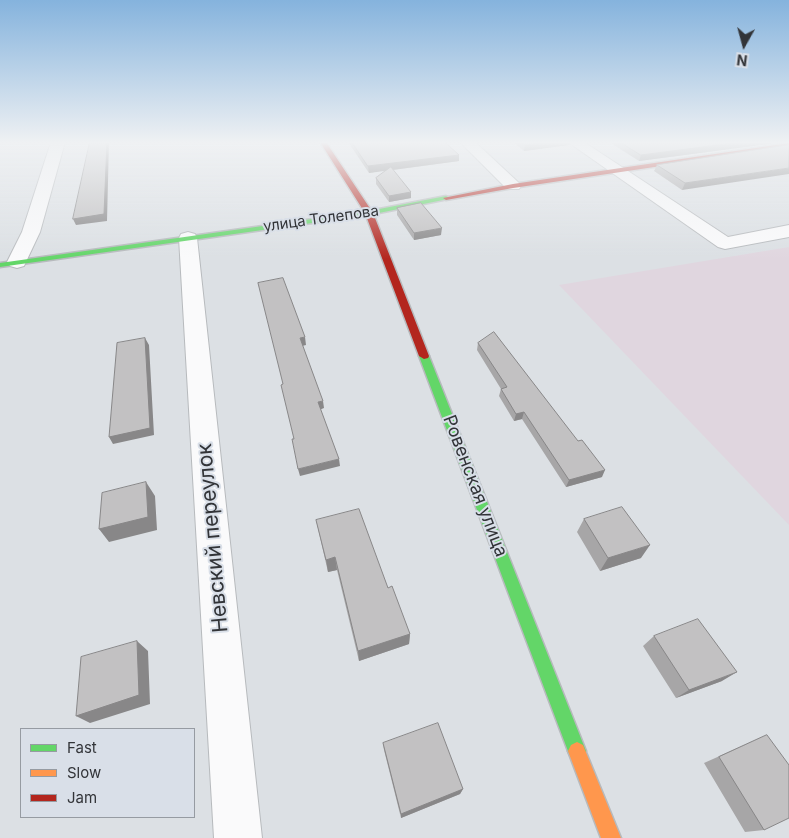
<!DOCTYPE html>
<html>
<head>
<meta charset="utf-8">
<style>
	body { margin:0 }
	#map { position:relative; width:789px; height:838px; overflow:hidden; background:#dce0e4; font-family:Inter,sans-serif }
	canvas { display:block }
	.legend { position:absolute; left:20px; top:728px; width:175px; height:90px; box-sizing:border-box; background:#d9dfe8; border:1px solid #969ba2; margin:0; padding:6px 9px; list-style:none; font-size:15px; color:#323438 }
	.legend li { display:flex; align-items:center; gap:10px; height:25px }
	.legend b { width:25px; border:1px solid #969ba2 }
	.north { position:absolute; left:719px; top:20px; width:50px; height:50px; -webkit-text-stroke:4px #d9dfe8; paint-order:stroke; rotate:187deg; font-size:14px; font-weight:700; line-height:20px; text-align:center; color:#323438 }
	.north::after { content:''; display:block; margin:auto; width:18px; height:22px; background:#323438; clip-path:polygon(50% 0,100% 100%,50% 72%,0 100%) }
</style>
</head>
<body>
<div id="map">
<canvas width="789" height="838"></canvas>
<ul class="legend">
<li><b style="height:6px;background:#63d668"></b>Fast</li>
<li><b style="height:6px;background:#ff974d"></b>Slow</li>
<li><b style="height:6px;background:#b3261e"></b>Jam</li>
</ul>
<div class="north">N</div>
</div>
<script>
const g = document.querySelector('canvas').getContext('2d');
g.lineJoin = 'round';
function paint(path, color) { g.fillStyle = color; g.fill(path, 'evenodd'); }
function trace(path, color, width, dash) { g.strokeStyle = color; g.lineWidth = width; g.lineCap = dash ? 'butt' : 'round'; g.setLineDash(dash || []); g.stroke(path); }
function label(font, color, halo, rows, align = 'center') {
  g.font = font + ' Inter,sans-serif'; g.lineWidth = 4; g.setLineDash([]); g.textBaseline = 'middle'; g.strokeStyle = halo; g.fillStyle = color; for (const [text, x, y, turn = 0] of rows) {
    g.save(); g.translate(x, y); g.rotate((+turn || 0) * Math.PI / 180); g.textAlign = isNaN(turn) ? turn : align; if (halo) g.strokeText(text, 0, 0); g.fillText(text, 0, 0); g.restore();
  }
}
paint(new Path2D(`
	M789,247V525L559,285Z`), '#e0d6df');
const street = new Path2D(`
	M51,142H65L40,232L24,266L17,268L10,266L7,262L22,232Z
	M460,142H475L519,183L521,186L519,189H507Z
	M568,142H584L728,237L789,225V237L725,249L718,247Z
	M188,232L195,234L197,238L262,838H214L179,238L181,234Z`);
const fast = new Path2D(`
	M446,196L448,197V199L369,215L0,267V263L369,211Z
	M424,353L429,356L586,751L583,757L577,760L571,757L568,751L419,356Z`);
const slow = new Path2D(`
	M577,742L583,745L621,838H601L568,751L571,745Z`);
const jam = new Path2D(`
	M320,142H326L373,213L429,356L428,358L424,359L419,356L365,213Z
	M789,143V147L513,188L446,200L443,198L513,184Z`);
trace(street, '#b7babd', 2);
trace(fast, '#b7babd', 3);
trace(slow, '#b7babd', 3);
trace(jam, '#b7babd', 3);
paint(street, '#fafafb');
paint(fast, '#63d668');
paint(slow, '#ff974d');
paint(jam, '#b3261e');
paint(new Path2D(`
	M348,142H445L459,155V161L393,170L411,198L389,202L376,184V178L386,170L369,173Z
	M513,142H570L569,145L524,151Z
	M609,142H783L639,161Z
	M789,145L682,190L654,171L657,165Z
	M397,208L441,235L414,240L397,215Z
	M478,343L602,477L566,487L522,419L514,421L499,396L501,389L477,350Z
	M584,519L641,558L600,571L577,532Z
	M316,520L388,588L410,634L409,644L359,661L337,570L328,572Z
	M654,636L722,681L676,698L643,646Z
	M767,735L764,830L745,832L704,763Z
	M383,743L463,789L460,794L401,818L384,750Z`), '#a7a6a7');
paint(new Path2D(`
	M107,142H109L107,221L76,225L73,219Z
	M553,142H570L569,145L524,151L525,145Z
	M741,142H783L639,161L641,155Z
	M459,155V161L369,173L368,166Z
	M789,168V174L682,190L685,183Z
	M411,192V198L389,202V196Z
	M442,228L441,235L414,240V233Z
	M305,337L306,345L302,346L300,338Z
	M145,338L149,345L154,435L113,444L109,437Z
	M323,401L324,408L319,410L318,402Z
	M524,412L522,419L514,421L516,414Z
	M339,459L340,466L300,476L298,469Z
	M605,470L602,477L566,487L569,480Z
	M146,482L155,496L157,530L109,542L99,529Z
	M650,545L641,558L600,571L608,558Z
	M335,557L337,570L328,572L326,560Z
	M410,634L409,644L359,661L358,651Z
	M137,641L148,651L150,704L90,723L76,716Z
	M737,672L722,681L676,698L689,690Z
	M463,789L460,794L401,818V814Z`), '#888788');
const building = new Path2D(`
	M90,142H107L104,214L73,219Z
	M352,142H445L459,155L368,166Z
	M521,142H552L525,145Z
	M620,142H741L641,155Z
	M789,145V168L685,183L657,165Z
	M391,167L411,192L389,196L376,178Z
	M421,203L442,228L414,233L397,208Z
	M283,278L305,337L300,338L323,401L318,402L339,459L298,469L292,439H294L281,385L283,384L258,283Z
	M494,332L578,441L582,440L605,470L569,480L524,412L516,414L501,389L507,387L478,343Z
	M145,338L150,428L109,437L117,343Z
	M146,482L148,517L99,529L102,493Z
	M622,507L650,545L608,558L584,519Z
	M359,509L388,588L392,586L410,634L358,651L335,557L326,560L316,520Z
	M698,619L737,672L689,690L654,636Z
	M137,641L139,695L76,716L81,657Z
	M438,723L463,789L401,814L383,743Z
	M767,735L789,765V818L764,830L719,757Z`);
paint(building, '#c2c1c2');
trace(building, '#888788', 1);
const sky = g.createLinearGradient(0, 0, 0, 259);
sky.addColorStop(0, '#85b3dd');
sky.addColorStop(0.55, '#eff1f3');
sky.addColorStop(1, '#eff1f300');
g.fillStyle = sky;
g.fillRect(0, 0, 789, 259);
label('15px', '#323438', '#d9dfe8', [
	["улица Толепова",321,219,-8]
]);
label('18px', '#323438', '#d9dfe8', [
	["Ровенская улица",475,486,69]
]);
label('21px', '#323438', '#d9dfe8', [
	["Невский переулок",213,538,-95]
]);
</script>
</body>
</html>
